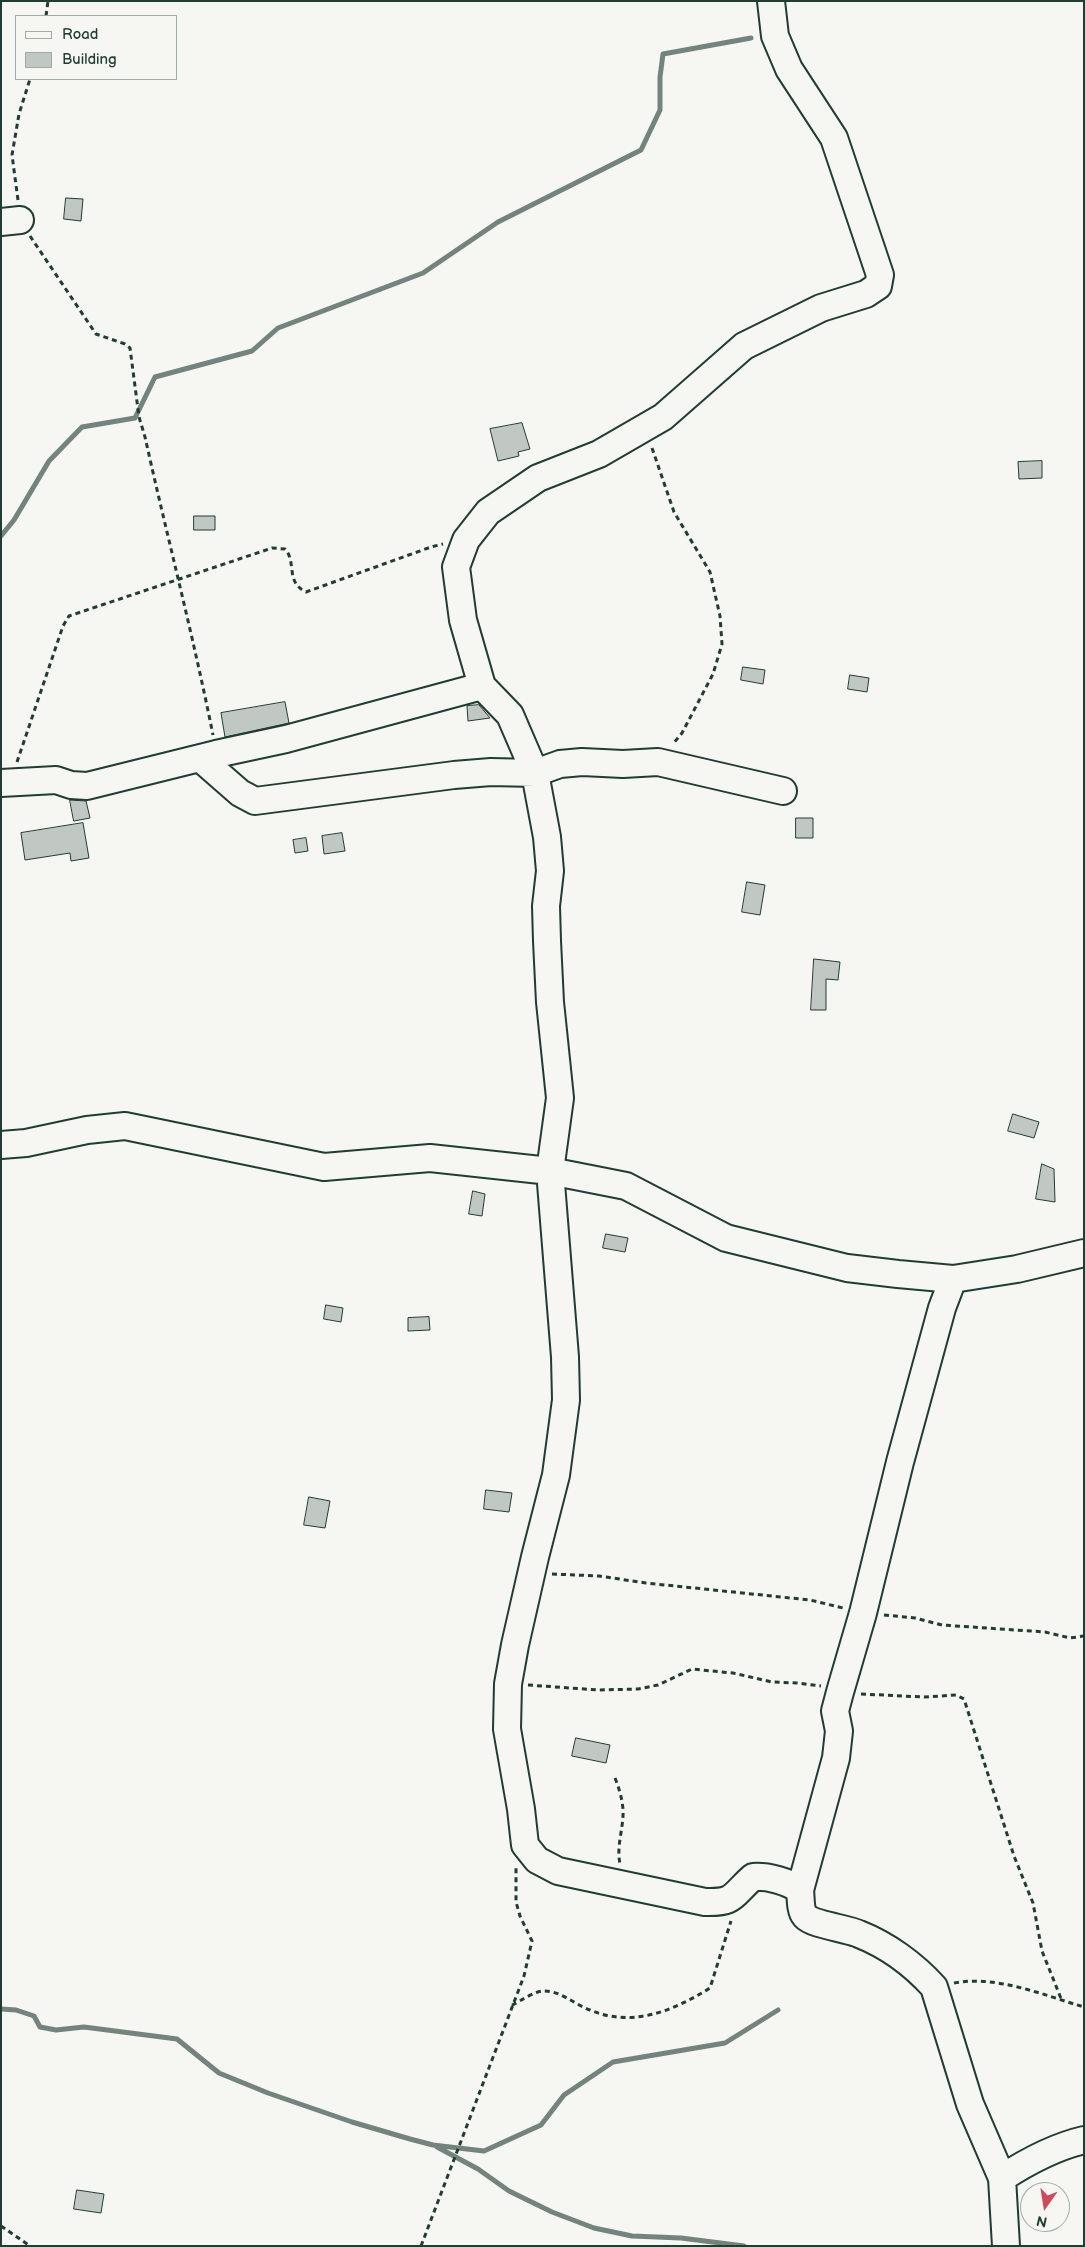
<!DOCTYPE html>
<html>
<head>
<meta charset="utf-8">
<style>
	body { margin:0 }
	#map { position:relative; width:1085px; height:2247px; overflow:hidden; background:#f6f6f2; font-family:"Balsamiq Sans",sans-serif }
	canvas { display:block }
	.frame { position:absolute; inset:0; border:2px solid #1f3d34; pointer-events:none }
	.legend { position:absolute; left:15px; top:15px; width:162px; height:65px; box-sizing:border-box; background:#f6f6f2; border:1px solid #a0aca6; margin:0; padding:6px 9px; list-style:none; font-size:15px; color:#1f3d34 }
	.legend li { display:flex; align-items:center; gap:10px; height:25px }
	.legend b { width:25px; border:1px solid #a0aca6 }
	.north { position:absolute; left:1020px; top:2182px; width:50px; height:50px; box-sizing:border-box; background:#f6f6f2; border:1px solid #a0aca6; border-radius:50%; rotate:193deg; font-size:14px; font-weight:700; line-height:20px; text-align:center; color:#1f3d34 }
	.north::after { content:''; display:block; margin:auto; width:18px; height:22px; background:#d1495b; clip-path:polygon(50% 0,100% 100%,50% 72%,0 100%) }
</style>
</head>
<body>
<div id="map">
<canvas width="1085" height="2247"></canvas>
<div class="frame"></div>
<ul class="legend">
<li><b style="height:6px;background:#f6f6f2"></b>Road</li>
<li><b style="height:14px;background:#c1c8c3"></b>Building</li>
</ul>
<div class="north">N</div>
</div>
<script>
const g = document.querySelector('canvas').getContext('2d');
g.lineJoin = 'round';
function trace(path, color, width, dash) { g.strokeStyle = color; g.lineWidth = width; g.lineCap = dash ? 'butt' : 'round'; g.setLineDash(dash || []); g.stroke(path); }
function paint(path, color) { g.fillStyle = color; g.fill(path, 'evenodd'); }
trace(new Path2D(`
	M1,536L14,520L49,461L82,427L135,418L155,377L252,351L278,328L423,273L498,222L641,150L660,110V77L663,54L751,38
	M1,2009L16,2010L34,2016L40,2027L56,2030L84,2027L177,2039L219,2073L268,2093L352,2122L410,2139L433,2145L484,2151L541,2125L564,2095L613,2062L725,2043L778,2010
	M437,2147L478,2169L509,2191L552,2212L594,2228L632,2236L681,2238L744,2246`), '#72847d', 5);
const building = new Path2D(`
	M66,198L83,199L81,221L64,219Z
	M522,423L530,449L518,452L519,456L498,461L490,429Z
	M1042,461V478L1019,479L1018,462Z
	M194,516H215V530H194Z
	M743,667L765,670L763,684L741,680Z
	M850,675L869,678L867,692L848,689Z
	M285,702L289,723L225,737L221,713Z
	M479,705L490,718L468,721L467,706Z
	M70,800L86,801L90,818L74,821Z
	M796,818H813V838H796Z
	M83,823L89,858L71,861L70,853L25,860L21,833Z
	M342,833L345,851L324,854L322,836Z
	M306,838L308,851L295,853L293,840Z
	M747,882L765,885L760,915L742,912Z
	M814,959L840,962L838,980L826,979V1010H811Z
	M1013,1114L1039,1122L1034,1138L1008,1131Z
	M1042,1164L1054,1169L1055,1202L1036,1199Z
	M473,1191L485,1194L482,1216L469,1214Z
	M606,1234L628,1238L625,1252L603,1248Z
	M326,1305L343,1308L341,1322L324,1319Z
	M429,1317L430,1330L408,1331V1318Z
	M486,1490L512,1493L509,1512L484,1509Z
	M309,1497L330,1501L325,1528L304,1525Z
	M576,1738L610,1745L606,1763L572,1756Z
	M77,2190L104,2194L101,2213L74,2209Z`);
paint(building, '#c1c8c3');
trace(building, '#1f3d34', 1);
const minor = new Path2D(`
	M771,1L775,36L789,69L834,138L880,275L878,286L866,294L821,308L744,346L663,417L599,454L538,478L488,512L466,540L456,567L463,620L482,686L510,715L535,773L560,764L582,762L623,764L658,762L783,791
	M1,222L20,220
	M200,758L240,793L255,801L454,775L491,772L535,773L547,837L550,871L546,906L547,941L550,1002L560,1098L550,1171L565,1357L566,1400L556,1475L535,1557L515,1645L508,1684L507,1729L521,1809L525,1845L537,1860L558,1871L705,1902C736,1903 732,1895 753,1877C768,1876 787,1881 800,1890
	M1,783L56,780L71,785L87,786L216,754L286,739L482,686
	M1,1145L26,1143L87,1130L125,1126L324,1167L430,1158L550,1171L626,1186L726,1238L847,1268L898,1274L953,1279L1017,1269L1084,1253
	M953,1279L942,1308L900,1462L863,1613L840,1692L835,1711L839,1731L836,1758L800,1890C801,1898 800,1910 805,1916C813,1925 846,1928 859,1934C887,1945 914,1965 934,1987L970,2104L1002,2178L1006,2246
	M1002,2178C1028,2161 1054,2147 1084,2140`);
trace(minor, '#1f3d34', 30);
trace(new Path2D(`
	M46,16L48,1
	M18,200L12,155L19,114L30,79
	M30,236L96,334L125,344L130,348L139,417L145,437C167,536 193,635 213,735
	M652,448L674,512L710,572L720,616L722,644L713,674L682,733L673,744
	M17,762L63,626L69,616L272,548L285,549C297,562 285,582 306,592L431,547L443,544
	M552,1574L599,1576L646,1583L810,1600L843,1608
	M884,1615L915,1618L942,1625L1045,1632L1070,1638L1084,1636
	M528,1685L599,1690L638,1689L658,1685L692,1669L733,1673L772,1682L797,1683L821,1686
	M861,1694L924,1697L956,1695L964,1699L1014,1856L1033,1903L1042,1951L1062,2001
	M615,1778C619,1788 622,1798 623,1809C624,1828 616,1845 620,1864
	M954,1983C997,1975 1043,1995 1084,2007
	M512,2005C521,2001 534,1991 544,1991C561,1991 574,2004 590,2010C632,2028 673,2011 710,1988L731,1921
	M1,2226L30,2246
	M421,2246L524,1976L532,1941L520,1916L516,1902V1868`), '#1f3d34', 3, [5, 4]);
trace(minor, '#f6f6f2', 26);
</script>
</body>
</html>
